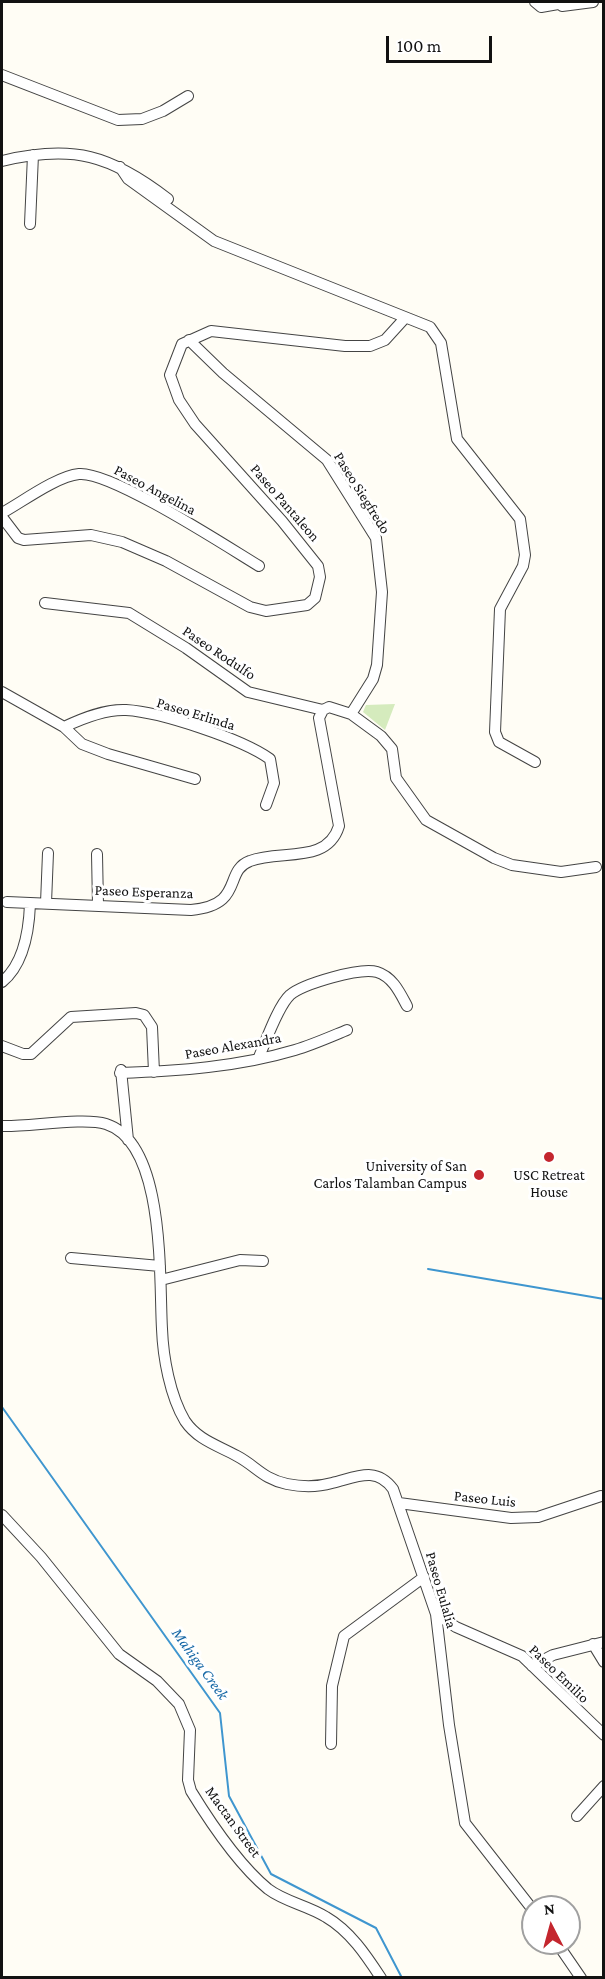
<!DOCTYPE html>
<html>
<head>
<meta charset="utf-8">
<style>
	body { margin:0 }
	#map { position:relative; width:605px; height:1979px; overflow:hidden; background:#fffdf5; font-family:"Crimson Pro",serif }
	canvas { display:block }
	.frame { position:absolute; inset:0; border:3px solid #111; pointer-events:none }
	.north { position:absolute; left:521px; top:1895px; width:60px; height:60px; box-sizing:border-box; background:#fff; border:2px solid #a0a0a0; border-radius:50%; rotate:354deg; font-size:16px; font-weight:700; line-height:24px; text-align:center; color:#111 }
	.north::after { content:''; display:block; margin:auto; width:21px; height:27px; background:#c4262e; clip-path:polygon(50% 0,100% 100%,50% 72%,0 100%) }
	.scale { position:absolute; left:386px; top:36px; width:106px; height:27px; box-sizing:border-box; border:3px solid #111; border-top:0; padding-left:8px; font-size:18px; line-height:21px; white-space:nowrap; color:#111; -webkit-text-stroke:4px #fff; paint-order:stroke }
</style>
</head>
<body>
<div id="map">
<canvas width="605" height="1979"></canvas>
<div class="frame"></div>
<div class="north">N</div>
<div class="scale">100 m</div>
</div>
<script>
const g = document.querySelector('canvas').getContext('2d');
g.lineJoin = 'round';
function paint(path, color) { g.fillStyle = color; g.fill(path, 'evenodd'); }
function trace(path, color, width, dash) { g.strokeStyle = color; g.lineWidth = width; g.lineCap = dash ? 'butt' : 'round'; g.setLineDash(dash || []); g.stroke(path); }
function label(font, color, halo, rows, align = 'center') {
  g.font = font + ' "Crimson Pro",serif'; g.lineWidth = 6; g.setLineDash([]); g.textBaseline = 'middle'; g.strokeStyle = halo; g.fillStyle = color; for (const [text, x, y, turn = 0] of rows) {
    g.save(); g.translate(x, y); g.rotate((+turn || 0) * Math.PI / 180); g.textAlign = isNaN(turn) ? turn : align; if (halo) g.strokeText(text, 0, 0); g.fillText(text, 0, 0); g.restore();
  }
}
paint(new Path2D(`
	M395,704L385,730L363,712L366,705Z`), '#d5ebbd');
trace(new Path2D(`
	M428,1269L604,1299
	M2,1407L220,1713L229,1796L271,1874L376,1928L402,1978`), '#3f96cf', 2);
const minor = new Path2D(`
	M535,2L541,7L558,4
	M558,2L562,6L593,2
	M2,75L118,120L142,119L163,111L188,96
	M2,161C73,144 111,155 168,199
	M120,167L128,179L214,241L430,327L441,343L457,439L520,519L525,555L523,566L500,609L495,732L499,742L535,762
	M30,224L33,155
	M189,340L223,373L327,460L376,538L382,592L377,665L373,679L351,714
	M2,513C22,502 57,476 79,474C111,471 226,546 259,566
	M2,517L18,538L24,540L91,535L122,542L166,561L250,607L266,611L307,605L315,598L320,577L318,566L282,521L195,424L179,400L170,375L182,344L211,331L345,346H370L385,340L405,318
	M45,603L129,613L186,648L248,692L323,710L329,707L351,714L381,736L392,749L396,778L426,820L494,858L512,865L561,872L596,867
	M2,692L64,727L82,744L108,754L195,779
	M64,727C83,718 105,709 126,710C161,712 242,739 270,759L274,783L266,805
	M97,854L98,905
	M7,902L191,910C245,905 223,871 250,861C280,849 327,865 339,826L319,718L323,710
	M46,903L48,853
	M2,982C24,964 29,931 30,904
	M2,1046L23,1054H31L71,1017L136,1013L144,1015L152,1027L154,1072
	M259,1057C266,1041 278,1006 290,995C303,984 360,967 377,972C393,977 400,993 407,1006
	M121,1070L128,1140
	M120,1073C178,1071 238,1067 295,1050C312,1045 330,1037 347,1030
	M2,1126C28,1127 84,1117 106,1124C166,1143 159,1279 162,1329C163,1357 170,1396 185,1421C198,1440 217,1445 237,1456C256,1466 263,1479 287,1484C302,1487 318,1487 332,1483C357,1477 376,1466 393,1489L436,1614L449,1725L465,1823L533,1910
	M71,1258L160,1266
	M161,1280L240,1260L263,1261
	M399,1503L511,1518L538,1517L601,1496
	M2,1515L41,1557L119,1654L157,1681L179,1704L190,1730L188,1780L191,1791C210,1822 240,1866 268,1889C285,1902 307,1905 326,1917C350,1931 366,1955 381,1978
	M436,1614L456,1627L522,1656L604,1735
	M593,1644L604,1662
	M532,1666L553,1655L604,1642
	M331,1744L332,1686L344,1636L424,1577
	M577,1816L604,1786
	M557,1943L581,1978`);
trace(minor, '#444', 12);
trace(minor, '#fff', 10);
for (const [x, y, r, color] of [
	[549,1157,6,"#c4262e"],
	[479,1175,6,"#c4262e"]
]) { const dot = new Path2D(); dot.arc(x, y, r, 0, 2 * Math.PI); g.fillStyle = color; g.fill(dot); trace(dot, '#fff', 2); }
label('15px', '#111', '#fff', [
	["Paseo Angelina",155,490,28],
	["Paseo Siegfredo",362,493,58],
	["Paseo Pantaleon",285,503,49],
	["Paseo Rodulfo",219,653,34],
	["Paseo Erlinda",196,714,17],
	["Paseo Esperanza",144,892,2],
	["Paseo Alexandra",233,1046,-10],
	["Paseo Luis",485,1499,6],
	["Paseo Eulalia",441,1590,74],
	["Paseo Emilio",559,1674,44],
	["Mactan Street",233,1822,54]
]);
label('15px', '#111', '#fff', [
	["University of San",467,1166],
	["Carlos Talamban Campus",467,1183],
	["USC Retreat",549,1175,"center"],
	["House",549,1192,"center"]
], 'right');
label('italic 16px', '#1768a6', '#fff', [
	["Mahiga Creek",200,1664,54]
]);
</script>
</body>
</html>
